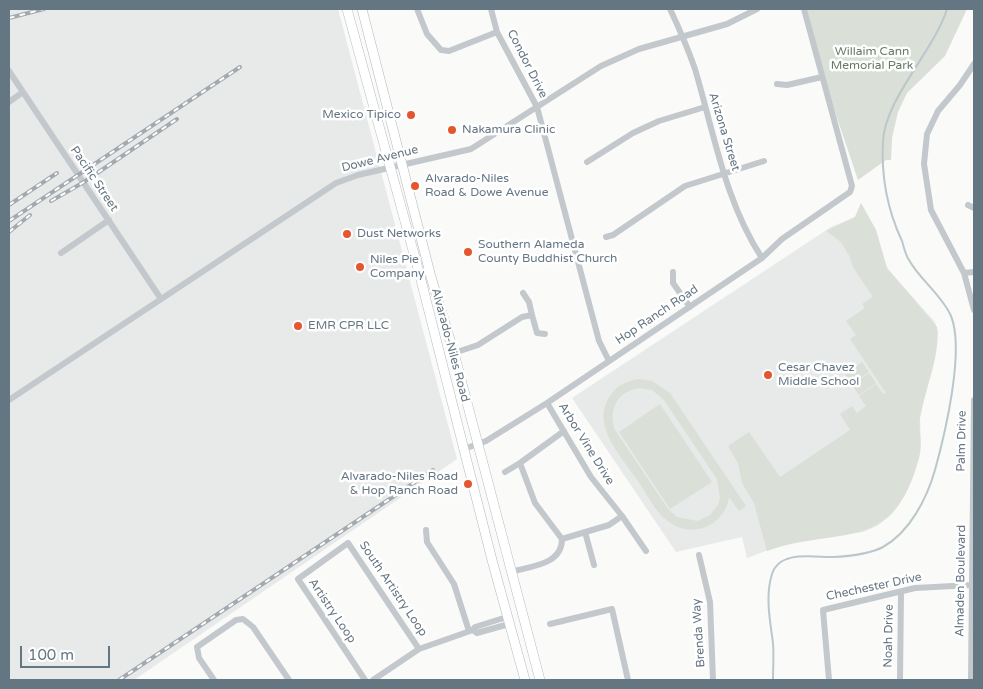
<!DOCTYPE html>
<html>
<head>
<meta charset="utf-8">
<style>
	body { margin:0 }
	#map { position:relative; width:983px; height:689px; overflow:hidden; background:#fafaf8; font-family:"Varela Round",sans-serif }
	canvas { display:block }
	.frame { position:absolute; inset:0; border:10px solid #657683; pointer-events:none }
	.scale { position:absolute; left:20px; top:646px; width:90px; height:22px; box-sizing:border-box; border:2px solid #657683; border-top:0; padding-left:6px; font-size:15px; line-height:18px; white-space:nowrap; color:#657683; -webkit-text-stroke:4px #fff; paint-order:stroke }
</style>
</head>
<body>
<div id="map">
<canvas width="983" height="689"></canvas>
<div class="frame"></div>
<div class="scale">100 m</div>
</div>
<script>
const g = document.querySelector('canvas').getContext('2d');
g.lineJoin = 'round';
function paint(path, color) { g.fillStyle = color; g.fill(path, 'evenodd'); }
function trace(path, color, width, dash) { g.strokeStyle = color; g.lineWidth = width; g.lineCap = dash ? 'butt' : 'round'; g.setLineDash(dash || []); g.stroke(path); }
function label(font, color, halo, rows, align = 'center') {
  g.font = font + ' "Varela Round",sans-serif'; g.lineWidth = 5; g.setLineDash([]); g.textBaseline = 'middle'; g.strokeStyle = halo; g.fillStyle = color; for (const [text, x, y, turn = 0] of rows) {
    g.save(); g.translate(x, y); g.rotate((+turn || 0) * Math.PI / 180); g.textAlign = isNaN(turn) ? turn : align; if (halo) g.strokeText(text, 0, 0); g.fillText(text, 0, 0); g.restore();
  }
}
paint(new Path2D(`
	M9,9H338L457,459L134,680H9Z
	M861,203L876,230L887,268L935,322L938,333L920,419L921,445L919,458L899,505L890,516L877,526L863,532L782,545L747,558L742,537L676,552L572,398L831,227L855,217Z`), '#e8e9e9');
paint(new Path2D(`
	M807,9H967L945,56L907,93L898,112L892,138L891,160H886L858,180L827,88Z
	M861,203L876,230L887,268L937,327C941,353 925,390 920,417C918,430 923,444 919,458C893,556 839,525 767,551L754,503L742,483L738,463L728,446L749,432L780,477L850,430L840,414L852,406L857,413L866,406L859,396L876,384L883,394L886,393L850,339L856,335L846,321L865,308L862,304L873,297L853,267L850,257L841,242L826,231L855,217Z
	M862,362L869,372L852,384L845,374Z
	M869,373L876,383L859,395L852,385Z
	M639,379L652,381L670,393L746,506L739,511L729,497C725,526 691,540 668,521C655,512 647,494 638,481C622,457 590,425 610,396C617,385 627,381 639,379ZM638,388L652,390L664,400L717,479L720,498L718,505L710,515L697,521L677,517L668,509L615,430C608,410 617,392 638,388Z
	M660,404L712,482L670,509L619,432Z`), '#dadfd7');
trace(new Path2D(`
	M773,680C773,668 774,655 773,643C770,620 765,596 772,574C780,549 816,558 835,557C850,556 870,554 883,547C910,532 927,498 935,470C945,434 965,350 951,316C942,295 920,280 909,260C905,254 904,247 902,241C887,209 881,176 883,141C885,99 934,51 947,9`), '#bbc7cb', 2);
const secondary = new Path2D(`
	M347,9L420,276L492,560L525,680
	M362,9L431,277L454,353L540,680`);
trace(secondary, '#b3babf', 10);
trace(new Path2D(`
	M417,9L427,34L441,50L449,51L497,32
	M491,9L497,32L537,107L599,341L609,361
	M670,9C679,28 688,49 695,69C714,133 725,202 762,258
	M974,64L960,85L938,111L927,134L924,164L931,210L964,273L974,310
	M9,71L161,299
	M777,84L787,85L822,77
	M9,102L23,92
	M587,162L633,133L659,121L705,107
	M968,205L974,208
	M606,237L613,235L685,186L764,161
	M61,253L109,220
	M673,272V283L690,307
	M964,273L974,272
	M523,293L529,302L532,315
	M454,353L478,345L522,317L532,315L537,333L545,334
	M9,400L336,183L358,175L471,149L601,66L639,49L727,24L757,9
	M547,403L591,477L622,516L609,525L562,539
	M464,449L486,441L547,403L762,258L782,239L850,192L852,186L804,9
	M505,472L520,463
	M622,516L646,551
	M426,530L427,542L454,584L469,631
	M585,532L594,565
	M699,555L710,602L713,680
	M511,572C531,566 562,565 562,539L535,503L520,463L564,431
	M550,624L612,609L628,680
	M473,630L477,633L509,624
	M214,680L199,658L197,647L236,620L243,619L253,627L289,680
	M365,680L298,579L348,543L419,649
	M373,680L419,649L473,630L475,627L507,617
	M829,680L823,610L915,588L972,585
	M900,680L901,592
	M971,680L974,400`), '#c3c8cc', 6);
trace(secondary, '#fff', 9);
const rail = new Path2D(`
	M9,18L44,9
	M51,201L84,182L177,119
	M9,205L57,173
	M9,221L240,67
	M9,232L30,215
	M119,680L433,470`);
trace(rail, '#a2aab0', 4);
trace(rail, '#fff', 2, [5.5]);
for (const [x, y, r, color] of [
	[411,115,5,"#e4572e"],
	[452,130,5,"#e4572e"],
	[415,186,5,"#e4572e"],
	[347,234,5,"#e4572e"],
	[468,252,5,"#e4572e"],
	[360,267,5,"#e4572e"],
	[298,326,5,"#e4572e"],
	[768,375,5,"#e4572e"],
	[468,484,5,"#e4572e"]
]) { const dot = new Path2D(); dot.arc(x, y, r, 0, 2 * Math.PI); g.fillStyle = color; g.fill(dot); trace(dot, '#fff', 2); }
label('12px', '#687a64', '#fff', [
	["Willaim Cann",872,52],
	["Memorial Park",872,66]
]);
label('12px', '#657683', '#fff', [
	["Condor Drive",527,64,63],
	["Arizona Street",724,132,73],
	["Dowe Avenue",380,159,-14],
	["Pacific Street",94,179,56],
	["Hop Ranch Road",657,315,-34],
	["Alvarado-Niles Road",450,345,75],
	["Palm Drive",962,441,-89],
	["Arbor Vine Drive",586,444,58],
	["Almaden Boulevard",961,581,-89],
	["Chechester Drive",874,587,-12],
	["South Artistry Loop",393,589,56],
	["Artistry Loop",332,611,56],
	["Brenda Way",699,633,-94],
	["Noah Drive",889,636,-89]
]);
label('12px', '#657683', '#fff', [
	["Mexico Tipico",401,115,"right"],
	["Nakamura Clinic",462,130],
	["Alvarado-Niles",425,179],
	["Road & Dowe Avenue",425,193],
	["Dust Networks",357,234],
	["Southern Alameda",478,245],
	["County Buddhist Church",478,259],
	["Niles Pie",370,260],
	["Company",370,274],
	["EMR CPR LLC",308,326],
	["Cesar Chavez",778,368],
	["Middle School",778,382],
	["Alvarado-Niles Road",458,477,"right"],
	["& Hop Ranch Road",458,491,"right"]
], 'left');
</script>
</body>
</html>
